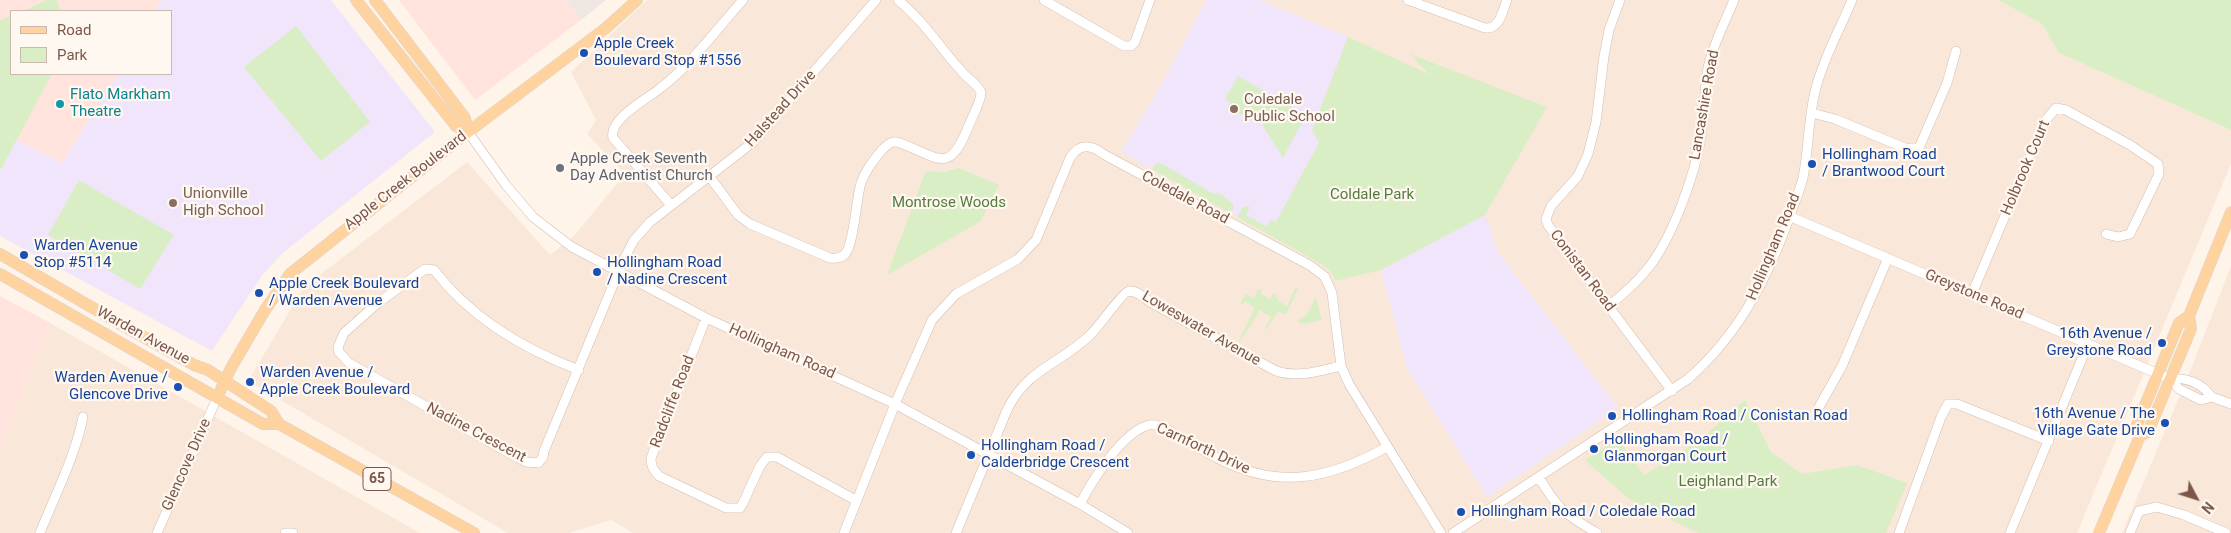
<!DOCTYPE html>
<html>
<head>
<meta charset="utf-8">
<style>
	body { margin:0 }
	#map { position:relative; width:2231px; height:533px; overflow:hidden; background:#fef4e9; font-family:Roboto,sans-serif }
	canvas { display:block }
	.legend { position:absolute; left:10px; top:10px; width:162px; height:65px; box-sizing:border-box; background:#fff8f1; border:1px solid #cbb8ae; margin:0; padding:6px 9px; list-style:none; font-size:15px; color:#7c5749 }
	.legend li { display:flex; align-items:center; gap:10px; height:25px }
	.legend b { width:25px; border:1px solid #cbb8ae }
	.north { position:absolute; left:2171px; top:473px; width:50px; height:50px; -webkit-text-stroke:4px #fff8f1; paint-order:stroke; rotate:130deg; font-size:14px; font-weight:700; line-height:20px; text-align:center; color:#7c5749 }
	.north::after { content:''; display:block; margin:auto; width:18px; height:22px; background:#7c5749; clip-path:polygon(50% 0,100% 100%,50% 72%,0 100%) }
</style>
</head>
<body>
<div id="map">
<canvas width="2231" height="533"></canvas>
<ul class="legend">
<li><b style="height:6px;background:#ffd39f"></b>Road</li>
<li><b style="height:14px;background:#d9eec5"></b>Park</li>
</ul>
<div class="north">N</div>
</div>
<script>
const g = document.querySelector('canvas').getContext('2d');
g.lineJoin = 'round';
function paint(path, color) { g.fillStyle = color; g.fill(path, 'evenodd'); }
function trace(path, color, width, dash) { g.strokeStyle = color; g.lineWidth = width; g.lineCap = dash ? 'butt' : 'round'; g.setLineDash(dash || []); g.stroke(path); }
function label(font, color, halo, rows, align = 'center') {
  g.font = font + ' Roboto,sans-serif'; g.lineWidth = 4.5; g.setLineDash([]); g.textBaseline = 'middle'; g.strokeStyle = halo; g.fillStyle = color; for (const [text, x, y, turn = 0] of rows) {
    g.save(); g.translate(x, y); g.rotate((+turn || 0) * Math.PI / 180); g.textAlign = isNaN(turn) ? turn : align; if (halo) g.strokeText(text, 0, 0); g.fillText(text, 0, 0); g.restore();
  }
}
paint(new Path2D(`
	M647,0H1998L2042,24L2059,53L2231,130V164L2077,533H633L611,520L569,533H508L248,381L304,287L467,162L550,255L573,237L625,174L587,134L596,120L571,72Z
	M2231,266V533H2122L2191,369Z
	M50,323L420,533H0V450Z`), '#f9e8d9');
paint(new Path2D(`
	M0,0H46L22,11H11V16L0,20Z
	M57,0H161L154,11H61Z
	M399,0H566L581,20L475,100Z
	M52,74H118L62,164L16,140Z
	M0,296L50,323L0,450Z`), '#ffe3dc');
paint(new Path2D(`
	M566,0H606L581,20Z`), '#efe7e2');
paint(new Path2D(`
	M161,0H331L435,132L284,252L263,274L212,351L0,236V171L16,140L62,163L118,74H171V11H154Z
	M1206,0H1259L1348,37L1312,130L1319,142L1270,234L1121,152L1160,87Z
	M1485,215L1498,252L1618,408L1487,497L1407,368L1381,270Z`), '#f1e5fb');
paint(new Path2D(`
	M46,0H57L61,11H22Z
	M1998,0H2231V130L2059,53L2042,24Z
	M11,16V74H52L0,171V20Z
	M296,26L370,122L321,161L244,67Z
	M1348,37L1429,74L1410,54L1547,107L1485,215L1381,270L1335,281L1332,273L1323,265L1237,217L1242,208L1247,206L1250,207L1246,215L1266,226L1271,220L1276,222L1319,143L1312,130Z
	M1238,76L1306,115L1283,158L1261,123L1258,124L1228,107L1230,102L1225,99Z
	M1161,163L1212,193L1221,194L1233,204V209L1230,213L1152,169L1156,164Z
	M959,168L999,185L981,221L887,275L926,171L945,172Z
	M79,180L174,235L140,289L48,235Z
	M1296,287L1298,288L1286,315L1278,311L1266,330L1265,329L1271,317L1259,310L1250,327L1237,344L1255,308L1245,301L1243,304L1240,303L1246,294L1254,298L1258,289L1262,291L1261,294L1270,299L1273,293L1277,295L1276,297L1279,299L1278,301L1287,306Z
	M1316,297L1322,320L1302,324L1297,321L1307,314Z
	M1745,400L1771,452L1802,474L1857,465L1907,483L1886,533H1698L1629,499L1585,460L1618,439L1644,475L1700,440Z`), '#d9eec5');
const minor = new Path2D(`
	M1044,0L1124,46H1131L1135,42L1150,0
	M1408,0L1485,28C1500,29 1502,12 1507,0
	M1620,0L1609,30L1604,56L1596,122L1588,154L1578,176L1551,206L1546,219L1548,225L1561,243L1672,391
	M1812,113L1835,119L1905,148H1919L1947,83L1956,51
	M468,132L506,185L533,217L572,247L706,318L895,404L1080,504L1128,533
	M709,176L738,215L750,224L830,258C836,259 841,258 845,254C854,245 856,199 861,183C865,171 873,161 881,151C886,146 890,141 897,142C939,156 948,178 969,125C973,115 981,102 981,92C977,84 971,81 965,75C941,50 926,23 898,0
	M671,205L613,138C608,120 646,99 658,90C691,65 716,30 743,0
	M1789,216L2170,379L2179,389L2201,400L2212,397L2231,404
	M1972,294L2045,121L2056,108L2066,110L2130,145L2158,164L2159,174L2130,234L2118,237L2106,234
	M1608,306C1623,295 1637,282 1649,267C1673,236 1695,175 1701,136C1705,114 1704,90 1708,68C1713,44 1725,22 1734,0
	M706,318L651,458C651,466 653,470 659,476L726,508H740L743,503L760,466L767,457H777L857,501
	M579,370C523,349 471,318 434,270L425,269L379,302L344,333L338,347L339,352L349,363L518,458L526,462L538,463L543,457L544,451L623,261L634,240L650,222L752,143L876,0
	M2170,379C2187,377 2202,384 2212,397
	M1819,407L1842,366L1888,258
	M1539,477C1557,509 1566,515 1597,533
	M1080,504C1092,481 1122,432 1149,425C1156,424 1162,427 1168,430C1186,440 1203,451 1221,460C1281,490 1331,478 1387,447
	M40,533C55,495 75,457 83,417
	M157,533L217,398
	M285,533H293
	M844,533L895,404L932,320L956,294L1018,259L1036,240L1070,158C1080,142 1092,145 1105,155L1311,266L1325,277L1332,293L1341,366L1349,384L1441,533
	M956,533L1007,410C1028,367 1062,364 1092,333C1098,327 1123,293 1127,292C1135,288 1144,298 1150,302L1276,371C1298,378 1319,371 1341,366
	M1453,533L1688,379C1737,336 1766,282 1788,221C1793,206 1799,193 1803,178C1809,148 1808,117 1816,88C1824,57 1840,29 1852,0
	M1899,533L1941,417L1948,404H1957L2049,441
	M2010,533L2088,344
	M2130,533L2139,511L2157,507L2184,515L2226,533`);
const major = new Path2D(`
	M356,0L456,126L468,132
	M375,0L465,118L468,132
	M0,254L124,326L194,365L208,370L271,411L279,424L474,533
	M0,274L263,424H279
	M217,398L231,368L265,310L290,274L468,132L606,28L637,0
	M2140,436L2136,427L2179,323L2189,316
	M2099,533L2140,436L2148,432L2191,329L2189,316L2231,212`);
trace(minor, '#d4bdaf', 10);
trace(major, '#ddd3d0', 12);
trace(minor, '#fff', 9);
trace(major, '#ffd39f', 11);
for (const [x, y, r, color] of [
	[584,53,5,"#1a4fb4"],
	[60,104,5,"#0f9aa8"],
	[1234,109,5,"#8d6e63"],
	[1812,164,5,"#1a4fb4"],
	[560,168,5,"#6b7280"],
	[173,203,5,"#8d6e63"],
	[24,255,5,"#1a4fb4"],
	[597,272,5,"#1a4fb4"],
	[259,293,5,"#1a4fb4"],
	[2162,343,5,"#1a4fb4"],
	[250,382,5,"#1a4fb4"],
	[178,387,5,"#1a4fb4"],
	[1612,416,5,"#1a4fb4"],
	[2165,423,5,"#1a4fb4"],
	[1594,449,5,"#1a4fb4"],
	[971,455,5,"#1a4fb4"],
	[1461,512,5,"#1a4fb4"]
]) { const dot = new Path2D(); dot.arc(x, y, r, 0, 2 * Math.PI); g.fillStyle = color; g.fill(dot); trace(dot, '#fff8f1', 2); }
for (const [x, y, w] of [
	[377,479,28]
]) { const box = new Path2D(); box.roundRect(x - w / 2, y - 11.5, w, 23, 4); g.fillStyle = '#fff8f1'; g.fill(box); trace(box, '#7c5749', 1); }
label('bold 14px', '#7c5749', null, [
	["65",377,479]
]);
label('15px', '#164399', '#fff8f1', [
	["Apple Creek",594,44],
	["Boulevard Stop #1556",594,61],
	["Hollingham Road",1822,155],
	["/ Brantwood Court",1822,172],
	["Warden Avenue",34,246],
	["Stop #5114",34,263],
	["Hollingham Road",607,263],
	["/ Nadine Crescent",607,280],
	["Apple Creek Boulevard",269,284],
	["/ Warden Avenue",269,301],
	["16th Avenue /",2152,334,"right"],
	["Greystone Road",2152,351,"right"],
	["Warden Avenue /",260,373],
	["Apple Creek Boulevard",260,390],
	["Warden Avenue /",168,378,"right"],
	["Glencove Drive",168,395,"right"],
	["16th Avenue / The",2155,414,"right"],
	["Village Gate Drive",2155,431,"right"],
	["Hollingham Road / Conistan Road",1622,416],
	["Hollingham Road /",1604,440],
	["Glanmorgan Court",1604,457],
	["Hollingham Road /",981,446],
	["Calderbridge Crescent",981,463],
	["Hollingham Road / Coledale Road",1471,512]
], 'left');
label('15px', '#0d838f', '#fff8f1', [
	["Flato Markham",70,95],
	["Theatre",70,112]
], 'left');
label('15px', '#785e54', '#fff8f1', [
	["Coledale",1244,100],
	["Public School",1244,117],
	["Unionville",183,194],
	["High School",183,211]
], 'left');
label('15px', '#7c5749', '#fff8f1', [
	["Lancashire Road",1705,105,-80],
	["Halstead Drive",781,109,-48],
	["Holbrook Court",2026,168,-67],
	["Apple Creek Boulevard",406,181,-38],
	["Coledale Road",1185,198,28],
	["Hollingham Road",1774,247,-67],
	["Conistan Road",1582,271,53],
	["Greystone Road",1974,295,23],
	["Loweswater Avenue",1201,329,30],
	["Warden Avenue",143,336,29],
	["Hollingham Road",782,352,24],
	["Radcliffe Road",673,402,-69],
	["Nadine Crescent",476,433,28],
	["Carnforth Drive",1203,449,25],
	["Glencove Drive",187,465,-66]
]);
label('15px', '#5b616d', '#fff8f1', [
	["Apple Creek Seventh",570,159],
	["Day Adventist Church",570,176]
], 'left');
label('15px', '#557c3d', '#fff8f1', [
	["Coldale Park",1372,195],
	["Montrose Woods",949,203],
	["Leighland Park",1728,482]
]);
</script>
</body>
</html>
